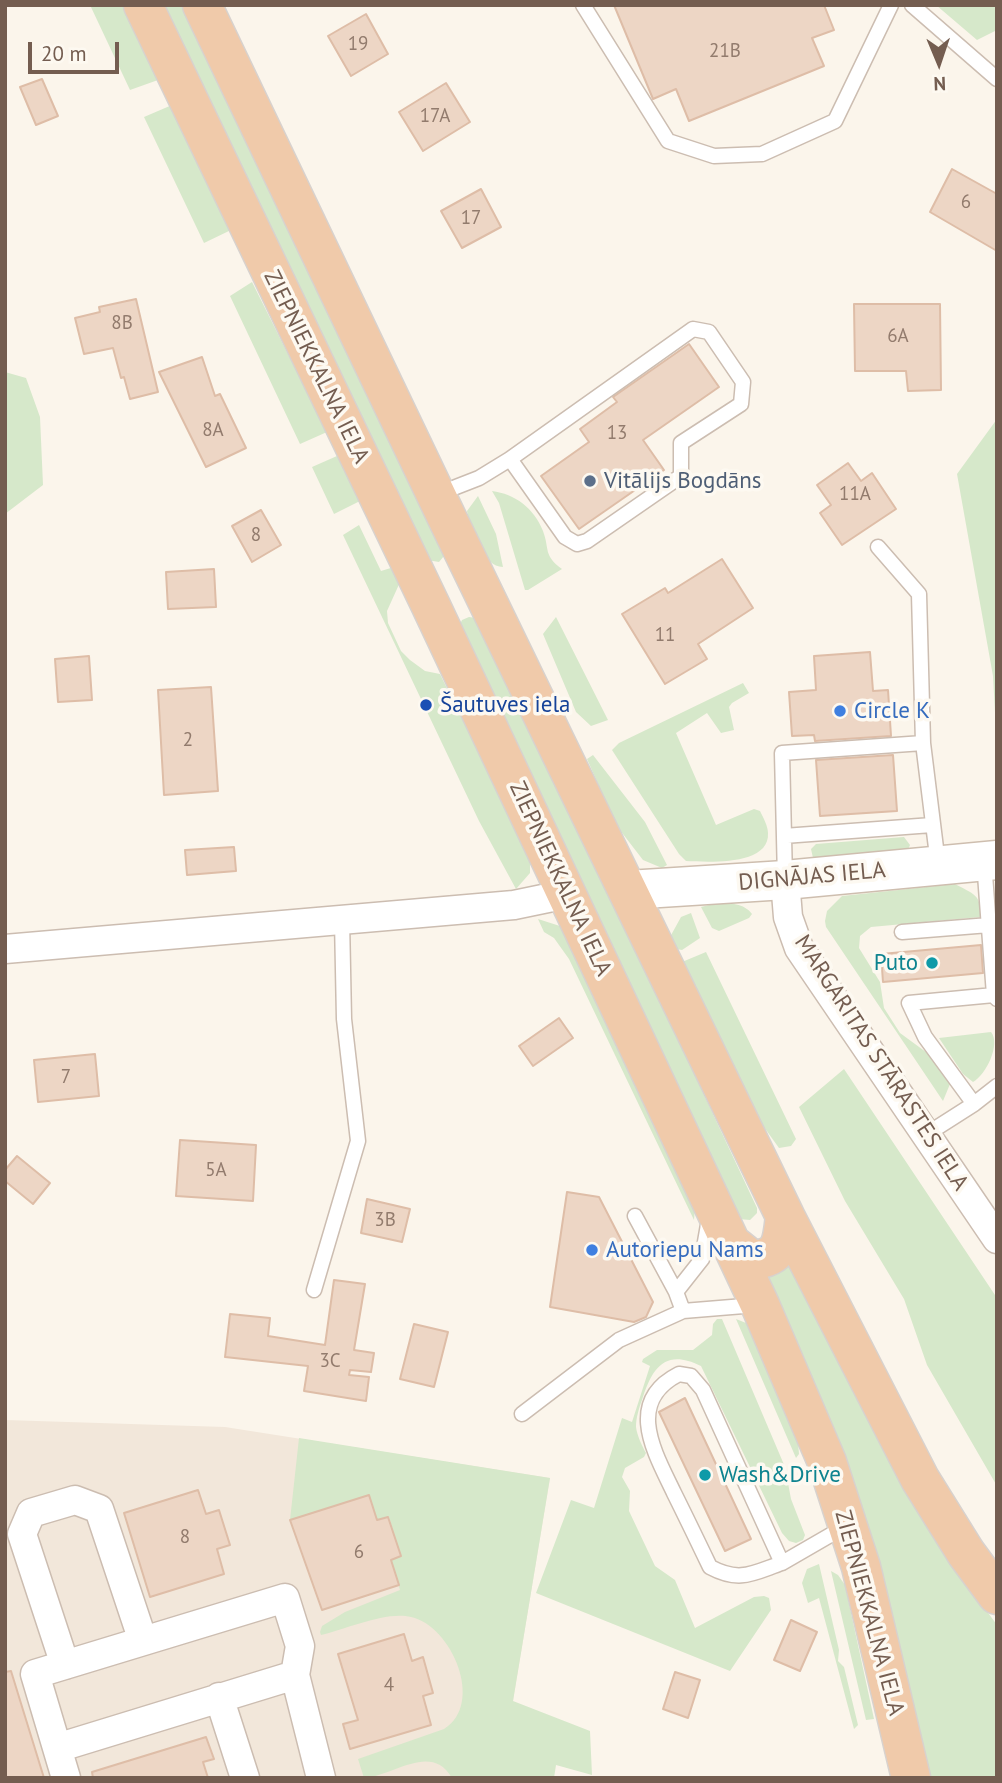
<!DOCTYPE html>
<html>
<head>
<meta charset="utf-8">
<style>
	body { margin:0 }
	#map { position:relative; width:1002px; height:1783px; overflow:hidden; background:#fbf5eb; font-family:"PT Sans",sans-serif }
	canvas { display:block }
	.frame { position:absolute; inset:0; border:7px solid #745d50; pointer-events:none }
	.north { position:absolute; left:904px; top:28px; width:70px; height:70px; -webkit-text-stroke:5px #fdf9f1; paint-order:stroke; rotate:178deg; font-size:19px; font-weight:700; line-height:28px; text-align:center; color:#745d50 }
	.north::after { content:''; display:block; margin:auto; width:24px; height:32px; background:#745d50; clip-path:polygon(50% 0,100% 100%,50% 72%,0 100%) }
	.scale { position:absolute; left:28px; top:42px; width:91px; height:32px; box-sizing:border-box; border:4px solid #745d50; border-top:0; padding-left:9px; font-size:21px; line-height:24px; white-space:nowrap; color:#745d50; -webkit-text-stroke:5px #fdf9f1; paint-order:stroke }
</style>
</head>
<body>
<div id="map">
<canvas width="1002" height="1783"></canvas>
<div class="frame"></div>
<div class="north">N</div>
<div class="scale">20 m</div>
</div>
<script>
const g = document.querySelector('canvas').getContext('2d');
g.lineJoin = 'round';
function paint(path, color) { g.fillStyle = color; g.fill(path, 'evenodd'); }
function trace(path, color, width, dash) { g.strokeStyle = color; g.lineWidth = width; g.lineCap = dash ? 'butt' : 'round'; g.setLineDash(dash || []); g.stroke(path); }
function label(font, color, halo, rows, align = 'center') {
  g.font = font + ' "PT Sans",sans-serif'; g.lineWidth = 7; g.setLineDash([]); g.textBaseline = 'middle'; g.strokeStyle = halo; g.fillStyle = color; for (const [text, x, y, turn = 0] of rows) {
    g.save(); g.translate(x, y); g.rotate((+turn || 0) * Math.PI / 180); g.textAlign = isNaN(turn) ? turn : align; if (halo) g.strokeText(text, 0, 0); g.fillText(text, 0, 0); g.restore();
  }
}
paint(new Path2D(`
	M5,1420L225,1427L550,1478L513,1701L503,1778H5Z`), '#f2e7da');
paint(new Path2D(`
	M90,5H123L158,80L130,90Z
	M162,5H184L444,549V556L439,562L427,560Z
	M936,5H997V30L977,40Z
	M172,105L231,230L204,243L144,117Z
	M252,282L327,432L300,444L230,296Z
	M5,372L26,378L40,417L43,485L5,514Z
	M997,419V749L993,676L957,474Z
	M337,456L360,501L334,514L312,467Z
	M492,491C515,494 534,508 543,531C550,550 543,555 562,569L528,590H525L499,503Z
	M478,496L496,534L503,567C483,567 475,533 468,517L467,511Z
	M359,525L381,571L394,567L401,580L387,611L388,623L401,651L410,660L425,671L440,674L530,857V873L516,889L479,821L343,535Z
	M469,617L476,618L596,864L757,1208V1213L750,1220L739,1219L459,626L462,620Z
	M556,617L608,720L591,726L576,712L543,634Z
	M743,683L749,693L732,703L729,707L734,730L721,733L707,713L676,733L716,825L754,809L760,811C763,817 768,826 768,833C770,866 708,862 686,861L679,854L612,750L619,743Z
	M593,755L645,822L667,865L662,868L643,860L616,825L587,759Z
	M904,837L910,845L907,852L813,858L811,849L816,844Z
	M955,884C973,894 982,894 980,917L871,927L860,936L859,948L880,982L884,1008L900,1033L930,1055L950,1084L943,1101L826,927L825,921L827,911L842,896Z
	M717,903C730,903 744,903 752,914L749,918L719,931L712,928L701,907Z
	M691,913L700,938L682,950L676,949L670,937L681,917Z
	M538,919L563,927L695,1207L694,1220L569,959L554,938L544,932Z
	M706,952L796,1139L791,1146L779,1148L756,1116L682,962Z
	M991,1032C1001,1044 986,1075 973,1082L963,1074L939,1038Z
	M844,1069L997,1298V1486L927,1365L904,1299L845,1201L799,1107Z
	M788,1262L953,1565L997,1625V1778H929L766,1277Z
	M717,1319H722L785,1467L791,1499L805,1535L803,1540L796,1543L789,1541L782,1533L701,1366C665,1348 652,1368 642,1400C639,1408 636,1418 636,1427C637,1435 642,1446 646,1453L644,1457L625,1468L622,1477L630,1491L629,1511L655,1566L675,1580L695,1628L754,1597L764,1596L769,1598L771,1610L730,1671L536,1593L571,1500L594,1508L622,1418L632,1422L650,1366L642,1362L643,1359L657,1350H693L712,1335L713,1324Z
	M736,1319L746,1323L798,1442L799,1454L796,1458Z
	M299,1438L550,1478L513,1701L590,1731L592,1775L556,1765L554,1778H452C431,1742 394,1776 364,1778L358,1759L444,1729C485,1704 452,1626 411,1617C386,1611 347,1629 321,1635L320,1632L322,1626L345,1612L400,1590L391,1560L401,1556L389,1517L377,1520L369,1495L290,1520Z
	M819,1564L839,1650L838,1661L844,1667L858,1725L854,1729L819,1598L808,1603L802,1583L807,1569Z
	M831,1571L838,1575L845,1585L874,1719L866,1720Z`), '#d6e8ca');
const building = new Path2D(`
	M614,5H824L834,30L812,38L824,66L689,121L676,89L653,99Z
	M366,14L388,54L351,76L328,36Z
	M42,79L58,116L36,125L20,87Z
	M446,83L470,122L423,151L399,112Z
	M952,169L997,194V251L930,212Z
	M481,189L501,227L462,248L441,211Z
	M136,299L158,392L130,399L124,377L121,378L113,348L84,354L75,318L100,312L99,307Z
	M854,304H940L941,390L908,391L906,371H855Z
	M689,344L719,387L643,440L664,470L579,529L541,476L589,442L580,429L617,402L613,397Z
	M202,357L215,396L220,394L246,448L206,467L159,372Z
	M848,463L861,481L872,473L896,509L842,545L820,513L831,505L817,485Z
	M261,510L281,545L252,562L232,526Z
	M722,559L753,608L698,644L707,659L665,684L622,614L665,588L668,593Z
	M214,569L216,607L168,609L166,572Z
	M870,652L873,691L888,690L891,736L815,741L814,735L792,736L789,692L816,690L814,656Z
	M89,656L92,700L58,702L55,659Z
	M211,687L218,791L164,795L158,690Z
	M893,755L897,811L820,816L816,760Z
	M234,847L236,871L187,875L185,850Z
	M981,945L983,973L883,982L881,954Z
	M559,1018L573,1038L533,1066L519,1046Z
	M95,1054L99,1096L38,1102L34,1060Z
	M180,1140L256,1145L253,1201L176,1196Z
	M17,1156L50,1183L33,1204L5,1181V1170Z
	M567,1192L599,1197L653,1302L646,1317L634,1322L550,1307Z
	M367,1199L410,1209L402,1242L361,1233Z
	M334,1280L365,1284L354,1350L374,1353L371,1372L350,1370L349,1375L369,1377L366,1401L304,1391L308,1366L225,1357L230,1314L270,1318L268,1336L325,1345Z
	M414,1324L448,1332L434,1387L400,1379Z
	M685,1398L751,1539L725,1551L659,1412Z
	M198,1490L206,1514L219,1510L230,1545L217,1549L224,1574L150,1597L124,1513Z
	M369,1495L377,1520L388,1517L401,1556L391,1560L399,1585L322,1610L290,1520Z
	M791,1620L817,1632L800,1671L774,1660Z
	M404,1634L412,1661L423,1657L433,1693L423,1696L431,1725L350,1749L343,1724L358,1720L338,1654Z
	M11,1671L44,1778H5V1672Z
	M675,1672L700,1680L688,1718L663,1709Z
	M206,1737L214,1759L203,1762L208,1778H93L92,1772Z`);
paint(building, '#edd6c5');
trace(building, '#debda7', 2);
const service = new Path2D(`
	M583,5L668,141L714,156L762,154L835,121L891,5
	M912,5L997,79
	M693,329L709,332L743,382L741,404L681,443V476L587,541L577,544L565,537L510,459Z
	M438,494L479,478L510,459
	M878,547L919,594L923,743
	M784,836L932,825
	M984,861L994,995L997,999
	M785,879L782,753L923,743L938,864
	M902,932L989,925
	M974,1104L925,1037L909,1003L994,995
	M927,1134L974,1104L997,1086
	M635,1216L676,1292L683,1311L756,1305
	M314,1290L358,1141L344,1019L342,920
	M676,1292L702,1259L709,1219
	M679,1374L691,1376L703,1390L782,1563C753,1573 740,1583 710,1567C698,1542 686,1517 674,1493C655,1453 624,1402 679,1374Z
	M522,1414L619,1340L683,1311
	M782,1563L846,1526`);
const minor = new Path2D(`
	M785,880L788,917L799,948L997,1239
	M5,949L514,905L567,894
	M65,1665L22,1534L31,1513L75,1500L99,1509L143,1641
	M219,1697L245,1778
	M57,1748L295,1675
	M66,1778L35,1674L285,1598L300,1646L295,1675L321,1778`);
const secondary = new Path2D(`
	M628,890L785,880L997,860`);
const trunk = new Path2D(`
	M143,5L430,604L760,1305L827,1462L861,1567L911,1778
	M202,5L449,522L785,1216L920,1479L966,1553L997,1595
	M732,1244L752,1260C782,1258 782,1242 785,1216`);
trace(service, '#ccbdb1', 17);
trace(minor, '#ccbdb1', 31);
trace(secondary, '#cebeaf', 41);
trace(trunk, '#d8d2ce', 41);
trace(service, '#fff', 14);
trace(minor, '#fff', 28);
trace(secondary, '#fff', 38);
trace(trunk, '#f0caaa', 38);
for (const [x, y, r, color] of [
	[590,481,7,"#5c6f8a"],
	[426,705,7,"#1a4fb4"],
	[840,711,7,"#3f7fe0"],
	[932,963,7,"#0f9aa8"],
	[592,1250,7,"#3f7fe0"],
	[705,1475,7,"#0f9aa8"]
]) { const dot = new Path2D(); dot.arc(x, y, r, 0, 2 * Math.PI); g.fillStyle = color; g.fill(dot); trace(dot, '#fdf9f1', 2.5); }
label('19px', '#927b6d', null, [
	["19",358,45],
	["21B",725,52],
	["17A",435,117],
	["6",966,203],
	["17",471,219],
	["8B",122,324],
	["6A",898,337],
	["8A",213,431],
	["13",617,434],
	["11A",855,495],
	["8",256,536],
	["11",665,636],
	["2",188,741],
	["7",66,1078],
	["5A",216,1171],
	["3B",385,1221],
	["3C",330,1362],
	["8",185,1538],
	["6",359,1553],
	["4",389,1686]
]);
label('23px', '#745d50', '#fdf9f1', [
	["ZIEPNIEKKALNA IELA",316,367,64],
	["DIGNĀJAS IELA",812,877,-5],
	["ZIEPNIEKKALNA IELA",560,879,65],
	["MARGARITAS STĀRASTES IELA",881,1063,57],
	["ZIEPNIEKKALNA IELA",869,1613,75]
]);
label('23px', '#4e5e75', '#fdf9f1', [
	["Vitālijs Bogdāns",604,481]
], 'left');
label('23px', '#164399', '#fdf9f1', [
	["Šautuves iela",440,705]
], 'left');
label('23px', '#366cbe', '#fdf9f1', [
	["Circle K",854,711],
	["Autoriepu Nams",606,1250]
], 'left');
label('23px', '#0d838f', '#fdf9f1', [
	["Puto",918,963],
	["Wash&Drive",719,1475,"left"]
], 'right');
</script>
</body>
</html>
